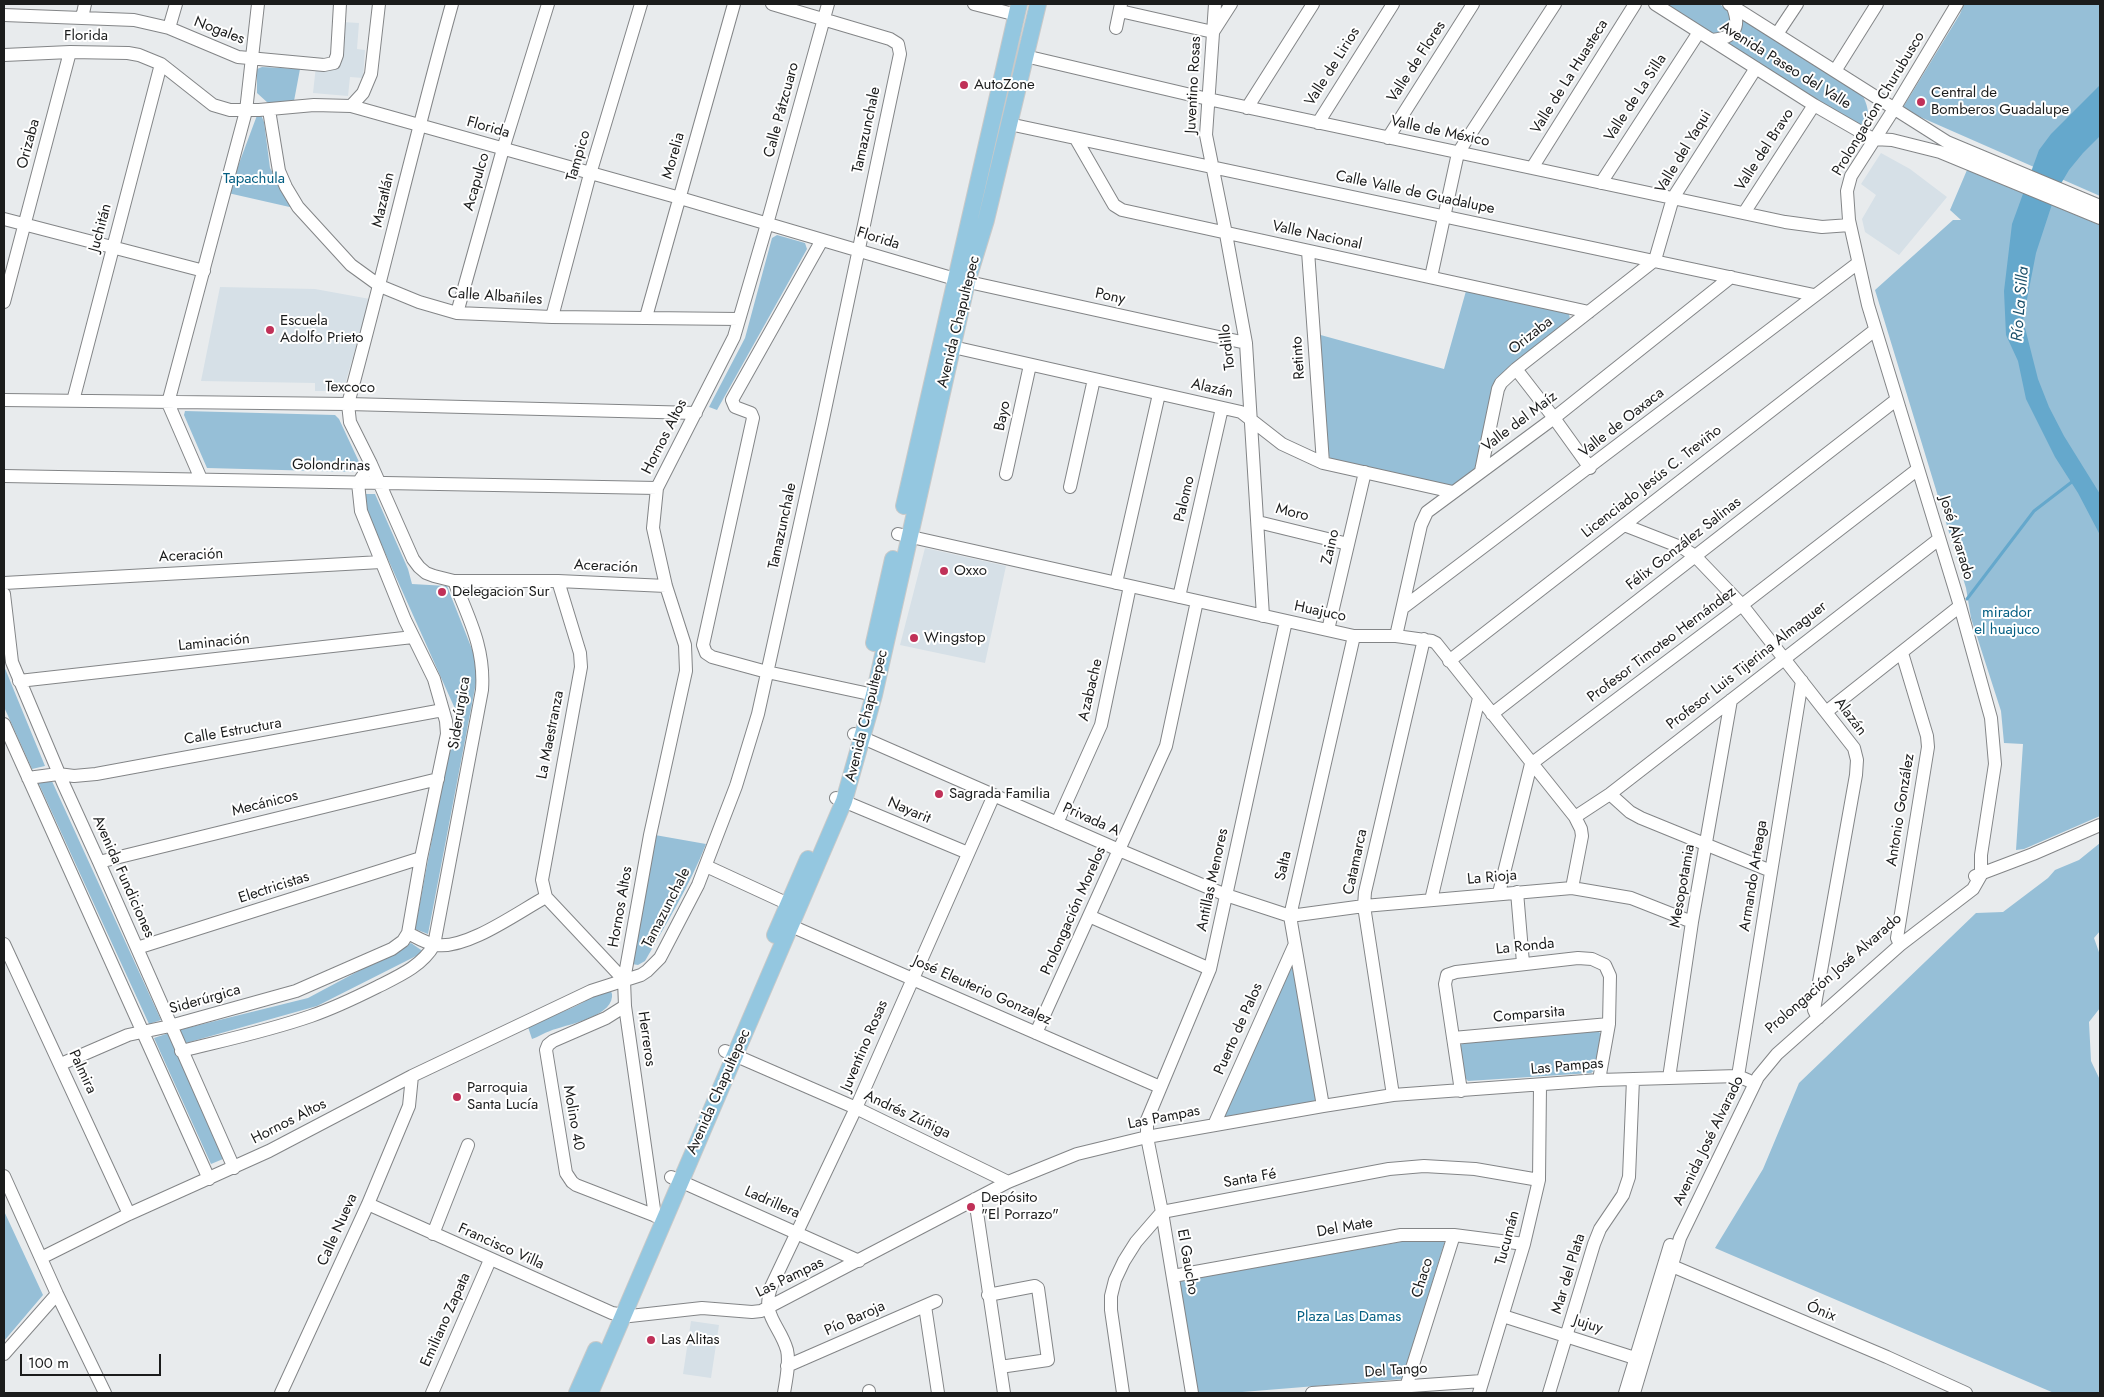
<!DOCTYPE html>
<html>
<head>
<meta charset="utf-8">
<style>
	body { margin:0 }
	#map { position:relative; width:2104px; height:1397px; overflow:hidden; background:#e8ebed; font-family:Jost,sans-serif }
	canvas { display:block }
	.frame { position:absolute; inset:0; border:5px solid #1b1c1c; pointer-events:none }
	.scale { position:absolute; left:20px; top:1354px; width:141px; height:22px; box-sizing:border-box; border:2px solid #1b1c1c; border-top:0; padding-left:6px; font-size:15px; line-height:18px; white-space:nowrap; color:#1b1c1c; -webkit-text-stroke:4px #fff; paint-order:stroke }
</style>
</head>
<body>
<div id="map">
<canvas width="2104" height="1397"></canvas>
<div class="frame"></div>
<div class="scale">100 m</div>
</div>
<script>
const g = document.querySelector('canvas').getContext('2d');
g.lineJoin = 'round';
function paint(path, color) { g.fillStyle = color; g.fill(path, 'evenodd'); }
function trace(path, color, width, dash) { g.strokeStyle = color; g.lineWidth = width; g.lineCap = dash ? 'butt' : 'round'; g.setLineDash(dash || []); g.stroke(path); }
function label(font, color, halo, rows, align = 'center') {
  g.font = font + ' Jost,sans-serif'; g.lineWidth = 4; g.setLineDash([]); g.textBaseline = 'middle'; g.strokeStyle = halo; g.fillStyle = color; for (const [text, x, y, turn = 0] of rows) {
    g.save(); g.translate(x, y); g.rotate((+turn || 0) * Math.PI / 180); g.textAlign = isNaN(turn) ? turn : align; if (halo) g.strokeText(text, 0, 0); g.fillText(text, 0, 0); g.restore();
  }
}
paint(new Path2D(`
	M343,22L359,23L357,49L365,50L363,78L350,77L348,96L313,93L316,66L339,68Z
	M1881,153L1910,169L1947,197L1899,255L1865,232L1862,219L1876,195L1861,184Z
	M220,287L315,289L370,299L343,391H315V383L201,381Z
	M925,548L1006,566L985,663L900,645Z
	M691,1321L719,1325L711,1378L683,1374Z`), '#d6e0e7');
paint(new Path2D(`
	M1665,4H1719L1863,96C1867,105 1872,117 1863,125H1857Z
	M1964,4H2100V196L1902,109L1960,14Z
	M262,67L300,69L294,101L268,103L257,93V69Z
	M259,110L264,122L270,168L294,208L228,193Z
	M1967,170L2100,225V816L2024,849L2016,850L2023,744L2004,743L2001,711L1971,618L1966,588L1875,290L1953,220H1961L1950,210Z
	M777,235L805,243L807,249L717,410L709,407L745,338L772,238Z
	M1466,291L1569,314L1570,319L1498,382L1473,475L1453,489L1331,459L1327,453L1317,334L1444,369Z
	M185,411L335,415L339,419L360,464L356,472L207,468L184,415Z
	M363,494H375L408,569L412,584L447,586L479,667L428,934L415,929L456,711L361,499Z
	M4,666L45,766L32,769L4,707Z
	M51,779L161,1020L149,1024L38,782Z
	M655,835L706,844C690,885 667,922 645,961L638,965L632,964Z
	M2100,843V931L2094,938L2100,955V1008L2089,1022L2091,1061L2100,1080V1393H2054L1715,1248L1763,1169L1799,1083L1976,913L2003,912L2048,878L2055,870L2079,860Z
	M411,943L424,952L317,1006L186,1043L179,1030L308,998Z
	M1294,946L1323,1106L1214,1125Z
	M602,989C608,989 613,990 612,997C610,1018 564,1025 550,1031C544,1033 538,1037 532,1039L527,1024C553,1015 581,1008 602,989Z
	M1598,1031L1601,1034L1595,1070L1591,1073L1468,1081L1465,1078L1460,1047L1462,1043Z
	M169,1033L223,1159L211,1164L154,1038Z
	M4,1211L43,1295L4,1341Z
	M1406,1241H1445L1402,1379L1230,1393H1196L1178,1281Z`), '#96bfd7');
paint(new Path2D(`
	M2100,85V136L2083,153L2069,170L2056,192L2036,253L2023,320L2038,379L2049,407L2064,436L2100,494V535L2078,493L2055,457L2026,399L2018,361L2006,335L2004,291L2012,224L2039,150L2051,134Z`), '#65a8cc');
trace(new Path2D(`
	M1967,599L2034,511L2073,481`), '#65a8cc', 3);
const minor = new Path2D(`
	M452,4C415,137 384,271 348,404L350,422L371,464L413,559L419,567L426,573L434,576L454,581H558L666,586
	M974,4L1017,15
	M1215,4L1206,135L1226,234L1246,343L1263,616
	M1655,4L1814,105L1873,139
	M1729,4L1947,142L2100,206
	M1120,11L1213,32L1231,4
	M4,15L134,20L169,28L238,57L324,65L334,63L337,55L340,4
	M82,18L85,4
	M169,28L176,4
	M1116,28L1121,4
	M1777,34L1797,4
	M1712,40C1734,38 1741,28 1733,7
	M4,55L70,52L128,53L139,55L161,64L213,105L230,110H259L314,105L351,106L680,198L955,279L1246,343
	M1025,56L1208,99L1785,222L1822,227L1850,225
	M1835,71L1877,4
	M351,106L363,93L371,74L379,4
	M1247,108L1313,4
	M269,110L279,171L286,187L298,207L351,265L380,286L419,302L457,313L552,317L739,319
	M1318,123L1393,4
	M1009,124L1814,295
	M1388,138L1473,4
	M1076,139L1114,205L1122,210L1589,312
	M1873,139L1892,140L1940,152L2100,218
	M1532,168L1635,4
	M1601,183L1699,32
	M1744,213L1814,105
	M4,219L204,271
	M822,240L732,400L735,407L751,413L753,418L703,645L706,653L712,657L767,672L874,695
	M1308,251L1323,463
	M1431,277L1458,153L1555,4
	M4,302L70,52
	M457,313L503,149L548,4
	M552,317L590,174L641,4
	M646,317L734,4
	M944,345L1241,412L1282,444L1323,463L1453,492
	M1516,369L1554,418L1590,468
	M4,400L348,404L696,413
	M73,401L161,64
	M1481,471L1498,389L1501,383L1516,369L1655,260L1673,198L1756,68
	M1006,474L1030,365
	M4,476L657,488
	M201,479L168,403L246,111L258,4
	M1070,487L1094,379
	M1258,522L1348,544
	M1624,525L1683,548L1695,556L1742,605L1854,748L1857,760L1856,775L1814,1010L1818,1018
	M898,534L1354,636H1396L1432,641L1436,643L1575,817L1581,829L1582,836L1572,888
	M558,581L580,653L581,667L542,880L546,897L624,980L625,1006L655,1216
	M4,583L381,562
	M1116,583L1159,394
	M4,594L12,662L63,783L99,862L234,1168
	M1179,597L1222,408
	M1404,607L1858,263
	M1328,630L1365,472
	M1396,636L1421,525L1427,512L1554,418L1731,277
	M1449,661L1875,330
	M19,681L413,637
	M1826,712L1960,606
	M1492,714L1896,400
	M4,724L209,1179
	M854,734L1119,850L1226,895L1290,916L1364,906L1572,888L1631,898L1692,922
	M28,778L58,774L74,776L96,774L443,710
	M1610,794L1630,812L1641,818L1771,871
	M836,798L968,853
	M1575,817L1610,794L1939,539
	M1057,823L1101,725L1130,586
	M99,862L438,779
	M706,866L797,908
	M1975,876L2033,854L2100,825
	M1517,892L1523,963
	M1499,893L1531,764L1742,605L1918,469
	M1431,900L1479,698
	M1089,916L1210,969
	M782,922L1160,1087
	M408,933C416,937 427,944 437,945C468,949 518,912 546,897
	M4,944L129,1214
	M1900,945L1897,938L1928,747L1927,736L1902,653
	M137,948L421,858
	M624,980L650,835L686,671L685,645L666,586L653,528L657,488L734,337L767,224L828,4
	M625,1006L606,1018L553,1041L548,1045L546,1050L566,1173L572,1182L576,1185L661,1218
	M1036,1033L1166,746L1197,601
	M1453,1038L1609,1024
	M181,1051C225,1040 268,1031 311,1016C334,1008 355,998 377,987C399,976 422,966 434,945L482,690C485,648 469,619 454,581
	M725,1051L856,1108L1008,1182
	M61,1064L128,1035L170,1026L296,991L392,949L403,941L408,933L421,858L447,734L446,721L434,679L405,620L361,511L358,483L371,464
	M1738,1076L1802,681
	M1669,1078L1692,922L1731,700
	M1461,1091L1445,984L1447,975L1456,972L1578,958L1592,959L1605,965L1610,976L1609,1024L1599,1080
	M1393,1095L1364,906L1365,892L1424,639
	M1323,1106L1290,916L1354,636
	M1214,1125L1294,946
	M4,1176L57,1294L105,1393
	M671,1177L859,1261
	M975,1199L1004,1393
	M368,1204L612,1313L630,1316L702,1308L752,1312L761,1311L1008,1182L1077,1154L1147,1137L1323,1106L1393,1095L1599,1080L1738,1076L1754,1083
	M433,1234L468,1145
	M41,1258L129,1214L269,1151L412,1076L591,991L641,975L647,971L660,958L698,885L736,786L758,714L822,424L900,54L898,44L890,39L772,4
	M1665,1263L1887,1357L1966,1393
	M1173,1276L1401,1235H1454L1524,1244
	M988,1295L1035,1286L1038,1288L1048,1360L1000,1367
	M925,1306L938,1393
	M1503,1316L1641,1360
	M4,1354L57,1294
	M787,1366L936,1301
	M1406,1387L1454,1235
	M869,1391V1393
	M281,1393L368,1204L409,1106L412,1076
	M432,1393L490,1260
	M784,1393C786,1380 790,1363 787,1350C780,1325 761,1316 771,1287L856,1108L994,795
	M1123,1393L1111,1310V1296L1115,1280L1124,1261L1136,1242L1162,1212L1389,1169L1424,1166L1475,1169L1539,1180
	M1192,1393L1162,1212L1147,1137V1120L1210,969L1286,621
	M1312,1393L1482,1381
	M1479,1393L1524,1244L1539,1180L1540,1086
	M1549,1393L1594,1244L1600,1229L1623,1195L1629,1177L1633,1079
	M1625,1393L1670,1245
	M1634,1393L1680,1238L1758,1077L1777,1054L1900,945L1973,889L1981,875V855L1995,764L1991,718L1960,606L1868,305L1849,220L1847,191L1851,176L1894,109L1957,4`);
const major = new Path2D(`
	M904,506L1019,4
	M874,643L893,559
	M775,935L808,859
	M577,1393L596,1350
	M590,1393L844,801L874,695L967,282L986,220L1038,4`);
trace(minor, '#838587', 14);
trace(major, '#c8c9c9', 18);
trace(minor, '#fff', 12);
trace(major, '#94c7e0', 16);
for (const [x, y, r, color] of [
	[964,85,5,"#c03158"],
	[1921,102,5,"#c03158"],
	[270,330,5,"#c03158"],
	[944,571,5,"#c03158"],
	[442,592,5,"#c03158"],
	[914,638,5,"#c03158"],
	[939,794,5,"#c03158"],
	[457,1097,5,"#c03158"],
	[971,1207,5,"#c03158"],
	[651,1340,5,"#c03158"]
]) { const dot = new Path2D(); dot.arc(x, y, r, 0, 2 * Math.PI); g.fillStyle = color; g.fill(dot); trace(dot, '#fff', 2); }
label('15px', '#1b1c1c', '#fff', [
	["Nogales",219,31,21],
	["Florida",86,36],
	["Valle de Flores",1417,62,-57],
	["Avenida Paseo del Valle",1785,66,32],
	["Valle de Lirios",1333,67,-58],
	["Valle de La Huasteca",1570,77,-58],
	["Juventino Rosas",1194,85,-87],
	["Valle de La Silla",1636,98,-57],
	["Prolongacíon Churubusco",1879,104,-59],
	["Calle Pátzcuaro",782,110,-75],
	["Florida",488,128,16],
	["Tamazunchale",867,130,-78],
	["Valle de México",1440,132,12],
	["Orizaba",29,144,-75],
	["Valle del Bravo",1765,150,-57],
	["Valle del Yaqui",1684,152,-59],
	["Tampico",579,156,-74],
	["Morelia",674,156,-74],
	["Acapulco",477,182,-74],
	["Calle Valle de Guadalupe",1415,193,12],
	["Mazatlán",384,200,-77],
	["Juchitán",101,228,-75],
	["Valle Nacional",1317,236,12],
	["Florida",878,239,17],
	["Calle Albañiles",495,297,4],
	["Pony",1110,297,12],
	["Avenida Chapultepec",959,322,-76],
	["Orizaba",1531,336,-38],
	["Tordillo",1228,347,-97],
	["Retinto",1299,358,-94],
	["Texcoco",350,388,1],
	["Alazán",1212,389,13],
	["Bayo",1003,416,-78],
	["Valle del Maíz",1520,422,-37],
	["Valle de Oaxaca",1622,423,-38],
	["Hornos Altos",665,437,-63],
	["Golondrinas",331,466,1],
	["Licenciado Jesús C. Treviño",1652,482,-38],
	["Palomo",1185,499,-77],
	["Moro",1292,513,14],
	["Tamazunchale",783,526,-78],
	["José Alvarado",1956,538,73],
	["Félix González Salinas",1684,544,-38],
	["Zaino",1331,547,-77],
	["Aceración",191,556,-3],
	["Aceración",606,567,3],
	["Huajuco",1320,612,12],
	["Laminación",214,643,-6],
	["Profesor Timoteo Hernández",1662,645,-37],
	["Profesor Luis Tijerina Almaguer",1747,666,-38],
	["Azabache",1091,690,-77],
	["Siderúrgica",460,713,-81],
	["Avenida Chapultepec",867,716,-76],
	["Alazán",1850,717,53],
	["Calle Estructura",233,732,-10],
	["La Maestranza",551,735,-79],
	["Mecánicos",265,804,-14],
	["Antonio González",1901,810,-81],
	["Nayarit",909,811,23],
	["Privada A",1091,820,24],
	["Catamarca",1356,862,-78],
	["Salta",1284,866,-77],
	["Armando Arteaga",1754,876,-81],
	["Avenida Fundiciones",123,877,66],
	["La Rioja",1492,878,-5],
	["Antillas Menores",1213,880,-78],
	["Mesopotamia",1683,886,-80],
	["Electricistas",274,888,-18],
	["Hornos Altos",621,907,-80],
	["Tamazunchale",667,908,-63],
	["Prolongación Morelos",1074,911,-66],
	["La Ronda",1525,947,-6],
	["Prolongación José Alvarado",1834,974,-41],
	["José Eleuterio Gonzalez",982,991,24],
	["Siderúrgica",205,1000,-16],
	["Comparsita",1529,1015,-5],
	["Puerto de Palos",1239,1029,-66],
	["Herreros",646,1039,82],
	["Juventino Rosas",865,1046,-67],
	["Las Pampas",1567,1067,-5],
	["Palmira",82,1072,65],
	["Avenida Chapultepec",719,1092,-66],
	["Andrés Zúñiga",907,1115,25],
	["Molino 40",573,1118,80],
	["Las Pampas",1164,1118,-11],
	["Hornos Altos",289,1122,-27],
	["Avenida José Alvarado",1709,1141,-64],
	["Santa Fé",1250,1179,-10],
	["Ladrillera",772,1203,24],
	["Del Mate",1345,1228,-10],
	["Calle Nueva",338,1230,-66],
	["Tucumán",1508,1238,-75],
	["Francisco Villa",501,1247,24],
	["El Gaucho",1187,1262,80],
	["Mar del Plata",1569,1274,-73],
	["Las Pampas",790,1278,-26],
	["Chaco",1423,1278,-73],
	["Ónix",1821,1312,22],
	["Pío Baroja",855,1319,-24],
	["Emiliano Zapata",446,1320,-66],
	["Jujuy",1588,1325,18],
	["Del Tango",1396,1371,-4]
]);
label('15px', '#1b1c1c', '#fff', [
	["AutoZone",974,85],
	["Central de",1931,93],
	["Bomberos Guadalupe",1931,110],
	["Escuela",280,321],
	["Adolfo Prieto",280,338],
	["Oxxo",954,571],
	["Delegacion Sur",452,592],
	["Wingstop",924,638],
	["Sagrada Familia",949,794],
	["Parroquia",467,1088],
	["Santa Lucía",467,1105],
	["Depósito",981,1198],
	["\"El Porrazo\"",981,1215],
	["Las Alitas",661,1340]
], 'left');
label('15px', '#035e82', '#fff', [
	["Tapachula",254,179],
	["mirador",2007,613],
	["el huajuco",2007,630],
	["Plaza Las Damas",1349,1317]
]);
label('italic 16px', '#1a4f69', '#fff', [
	["Río La Silla",2021,304,-85]
]);
</script>
</body>
</html>
